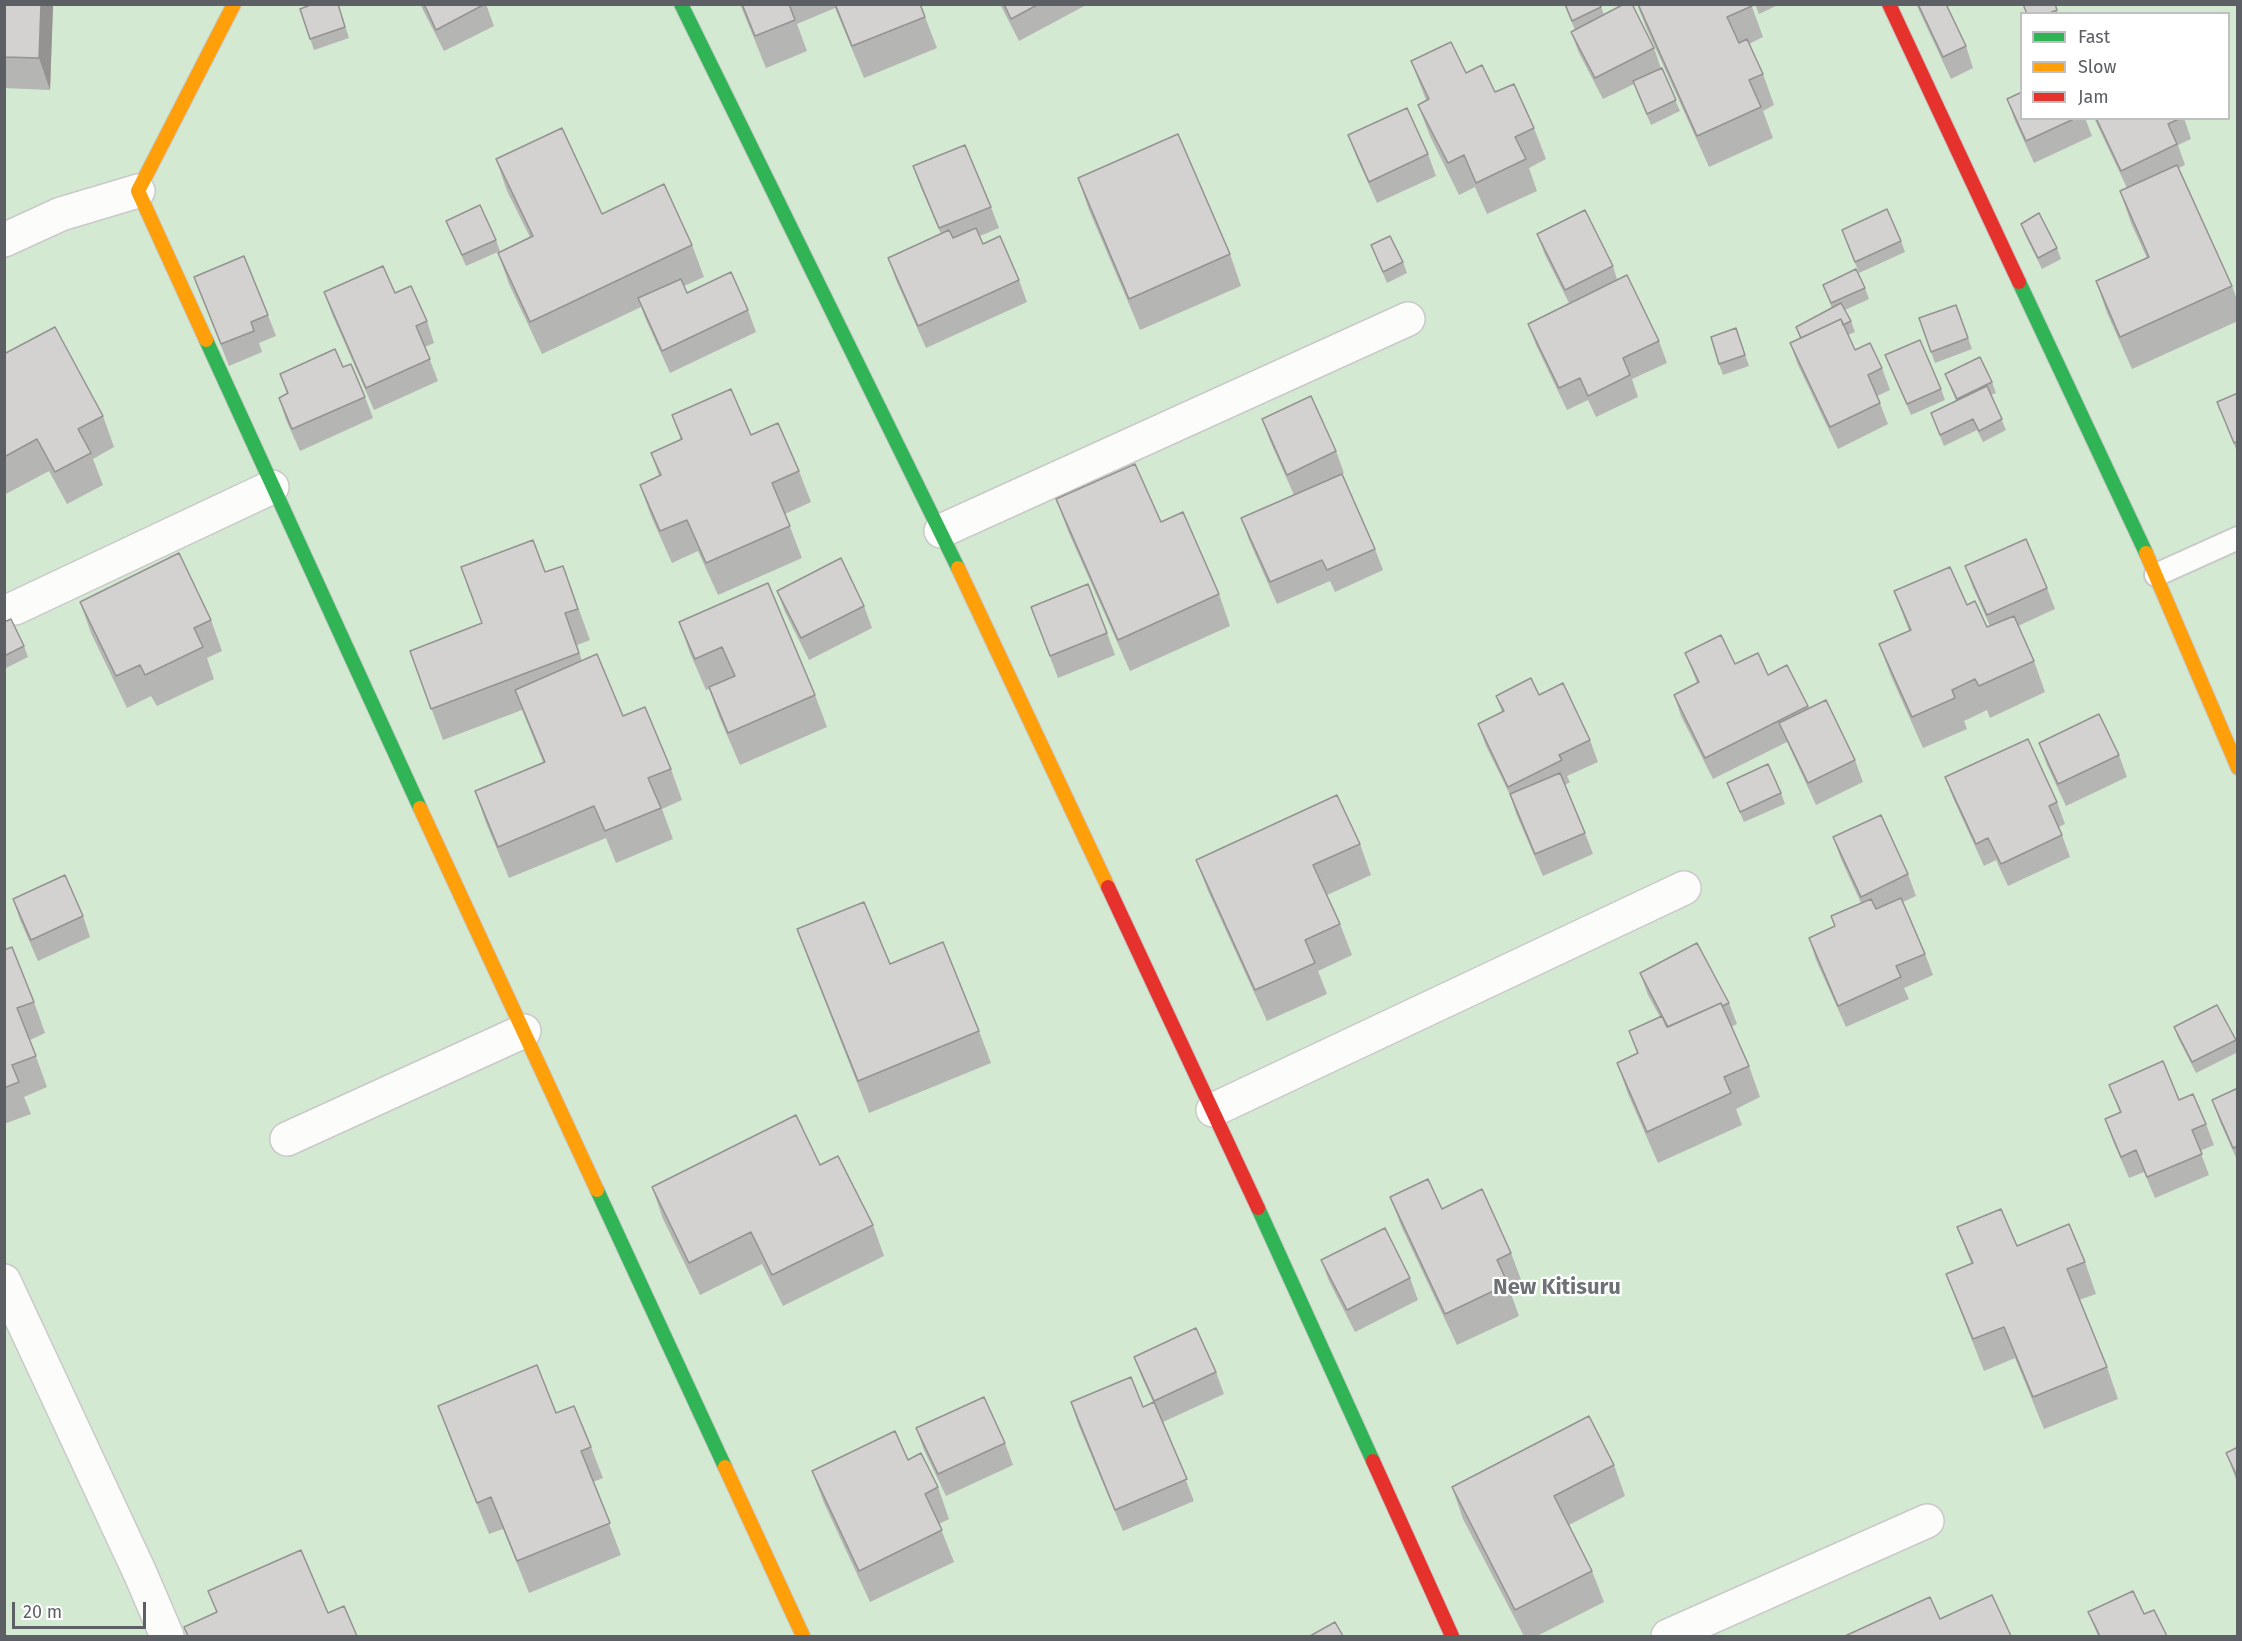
<!DOCTYPE html>
<html>
<head>
<meta charset="utf-8">
<style>
	body { margin:0 }
	#map { position:relative; width:2242px; height:1641px; overflow:hidden; background:#ecebe7; font-family:"Fira Sans",sans-serif }
	canvas { display:block }
	.frame { position:absolute; inset:0; border:6px solid #5c6065; pointer-events:none }
	.legend { position:absolute; left:2020px; top:12px; width:210px; height:108px; box-sizing:border-box; background:#fff; border:2px solid #bebfc1; margin:0; padding:8px 10px; list-style:none; font-size:18px; color:#5c6065 }
	.legend li { display:flex; align-items:center; gap:12px; height:30px }
	.legend b { width:30px; border:2px solid #bebfc1 }
	.scale { position:absolute; left:12px; top:1602px; width:134px; height:27px; box-sizing:border-box; border:3px solid #5c6065; border-top:0; padding-left:8px; font-size:18px; line-height:21px; white-space:nowrap; color:#5c6065; -webkit-text-stroke:4px #fff; paint-order:stroke }
</style>
</head>
<body>
<div id="map">
<canvas width="2242" height="1641"></canvas>
<div class="frame"></div>
<ul class="legend">
<li><b style="height:8px;background:#30b455"></b>Fast</li>
<li><b style="height:8px;background:#ff9f0a"></b>Slow</li>
<li><b style="height:8px;background:#e5322d"></b>Jam</li>
</ul>
<div class="scale">20 m</div>
</div>
<script>
const g = document.querySelector('canvas').getContext('2d');
g.lineJoin = 'round';
function paint(path, color) { g.fillStyle = color; g.fill(path, 'evenodd'); }
function trace(path, color, width, dash) { g.strokeStyle = color; g.lineWidth = width; g.lineCap = dash ? 'butt' : 'round'; g.setLineDash(dash || []); g.stroke(path); }
function label(font, color, halo, rows, align = 'center') {
  g.font = font + ' "Fira Sans",sans-serif'; g.lineWidth = 4.5; g.setLineDash([]); g.textBaseline = 'middle'; g.strokeStyle = halo; g.fillStyle = color; for (const [text, x, y, turn = 0] of rows) {
    g.save(); g.translate(x, y); g.rotate((+turn || 0) * Math.PI / 180); g.textAlign = isNaN(turn) ? turn : align; if (halo) g.strokeText(text, 0, 0); g.fillText(text, 0, 0); g.restore();
  }
}
paint(new Path2D(`
	M5,5H2237V1636H5ZM2022,14H2228V118H2022Z`), '#d4e9d2');
const lane = new Path2D(`
	M2156,575L2238,538`);
const street = new Path2D(`
	M4,240L61,214L138,191
	M941,531L1408,319
	M15,608L272,487
	M1213,1110L1684,888
	M287,1139L524,1031
	M4,1281L140,1573L167,1636
	M1668,1636L1927,1521`);
const fast = new Path2D(`
	M681,4L958,568
	M2019,282L2146,553
	M206,340L420,808
	M597,1190L725,1467
	M1258,1208L1373,1461`);
const slow = new Path2D(`
	M206,340L138,191L234,4
	M2146,553L2238,768
	M958,568L1108,887
	M420,808L597,1190
	M725,1467L803,1636`);
const jam = new Path2D(`
	M1889,4L2019,282
	M1108,887L1258,1208
	M1373,1461L1452,1636`);
trace(lane, '#c9c9c9', 26);
trace(street, '#c9c9c9', 36);
trace(fast, '#c7c8c7', 16);
trace(slow, '#c7c8c7', 16);
trace(jam, '#c7c8c7', 16);
trace(lane, '#fcfcfb', 22);
trace(street, '#fcfcfb', 33);
trace(fast, '#30b455', 14);
trace(slow, '#ff9f0a', 14);
trace(jam, '#e5322d', 14);
paint(new Path2D(`
	M4,4H53V6L50,90L4,88Z
	M338,4L349,38L314,50L300,9Z
	M420,4H486L494,26L444,51Z
	M740,4H920L937,48L864,78L835,8L797,24L807,51L766,68Z
	M1000,4H1088L1019,41Z
	M1564,4H1600L1604,15L1654,48L1661,68L1680,111L1651,125L1634,84L1603,99L1579,53L1571,32L1575,30Z
	M1637,4H1751L1763,37L1749,44L1763,74L1774,105L1763,111L1773,138L1709,167L1645,25Z
	M1755,4H1780L1759,14Z
	M1916,4H1946L1966,46L1973,68L1951,79Z
	M2023,4H2055L2058,14H2027Z
	M1411,61L1466,73L1495,92L1534,128L1546,159L1529,168L1537,191L1487,214L1475,187L1459,195L1430,136L1418,105L1426,100Z
	M2007,99L2022,118H2085L2092,136L2034,163L2015,121Z
	M2094,118H2184L2191,139L2178,145L2185,165L2179,168L2232,286L2238,302V321L2132,369L2107,313L2096,281L2147,258L2131,223L2120,191L2127,188Z
	M1348,135L1428,154L1436,176L1377,203L1356,156Z
	M496,159L602,214L692,245L704,277L684,286L687,293L748,310L756,332L670,373L646,320L641,307L542,354L509,284L498,253L530,237L507,191Z
	M913,166L991,207L999,228L980,236L983,244L1019,280L1027,302L926,348L896,280L888,258L941,234L921,188Z
	M1078,178L1230,254L1241,286L1140,330L1089,210Z
	M446,221L496,240L500,251L466,266Z
	M2021,224L2057,248L2061,259L2042,269L2025,235Z
	M1842,230L1901,241L1905,252L1859,273Z
	M1537,234L1613,266L1617,279L1659,341L1667,363L1632,379L1638,397L1596,417L1588,400L1567,410L1536,345L1528,324L1569,303L1545,255Z
	M1371,245L1403,262L1407,273L1387,283Z
	M194,277L268,315L276,336L259,343L262,352L229,366Z
	M1823,285L1865,288L1869,299L1845,310L1851,321L1855,332L1848,335L1855,350L1882,368L1890,390L1877,396L1888,424L1838,449L1798,365L1790,343L1800,338L1796,327L1832,308Z
	M324,292L395,293L427,321L434,343L425,347L438,381L374,410L332,314Z
	M1956,305L1972,349L1935,363L1919,318Z
	M1736,328L1749,366L1723,375L1719,364Z
	M4,354L103,416L114,447L93,459L103,485L67,504L49,471L4,495Z
	M1885,355L1941,389L1945,400L1911,415Z
	M343,367L365,397L373,418L300,451L286,420L279,398L287,394L280,374Z
	M1945,374L1992,382L1996,393L1991,395L2006,430L1983,442L1977,430L1944,446L1931,413L1956,401Z
	M2238,393V454L2217,402Z
	M672,415L751,435L799,471L811,502L785,514L802,558L718,595L698,551L672,563L651,516L640,485L659,476L651,453L681,440Z
	M1262,419L1336,451L1344,473L1342,474L1375,549L1383,570L1335,592L1330,581L1277,604L1249,540L1241,518L1294,495L1270,441Z
	M1056,499L1161,522L1219,594L1230,626L1130,671L1068,531Z
	M563,566L590,640L577,645L582,661L623,716L671,769L682,800L662,809L673,839L616,863L606,838L509,878L486,823L475,791L543,762L522,710L443,740L410,651L482,623L545,572Z
	M1965,566L2047,588L2055,609L2018,626L2034,661L2045,692L1990,718L1987,710L1964,721L1967,729L1923,748L1891,676L1879,644L1909,631L1894,591L1967,605L1987,627L1990,626L1973,588Z
	M777,591L864,606L872,628L809,660L785,612Z
	M80,602L211,620L222,651L207,658L214,679L157,706L151,696L127,708L91,633Z
	M1031,607L1107,633L1115,655L1058,678Z
	M4,622L24,646L28,657L4,669Z
	M679,622L815,695L827,727L740,765L720,719L709,689L706,690L690,653Z
	M1685,653L1735,664L1768,675L1808,706L1809,708L1855,760L1863,782L1816,805L1787,742L1713,779L1681,716L1674,695L1697,683Z
	M1539,695L1590,740L1598,762L1567,776L1570,782L1565,785L1585,833L1593,854L1543,876L1517,816L1510,795L1486,746L1478,724L1502,712L1496,696Z
	M2039,743L2119,755L2127,777L2066,806L2047,765Z
	M1945,777L2057,802L2065,824L2059,827L2070,857L2008,886L1996,860L1984,866L1953,798Z
	M1727,783L1781,793L1785,804L1744,822Z
	M1833,837L1908,874L1916,896L1903,902L1925,954L1933,975L1904,988L1909,999L1846,1027L1816,960L1809,938L1835,926L1861,903L1841,859Z
	M1360,844L1371,875L1327,895L1340,924L1352,955L1318,971L1327,994L1267,1021L1208,891L1196,860Z
	M13,899L83,916L90,937L38,961L20,920Z
	M797,929L890,964L979,1031L991,1063L869,1113L809,961Z
	M4,950L34,1002L45,1033L30,1040L47,1087L24,1097L31,1114L4,1124Z
	M1640,973L1729,1003L1737,1024L1731,1027L1749,1066L1760,1097L1736,1109L1742,1125L1658,1163L1628,1094L1617,1063L1637,1053L1629,1031L1660,1017L1648,995Z
	M2174,1027L2236,1040L2238,1045V1052L2196,1073L2178,1038Z
	M2109,1085L2179,1100L2206,1124L2214,1145L2200,1151L2209,1175L2155,1198L2144,1172L2129,1178L2113,1141L2105,1119L2120,1113Z
	M2238,1088V1162L2220,1122L2212,1100Z
	M820,1165L873,1225L884,1256L783,1306L762,1264L700,1295L663,1219L652,1187Z
	M1390,1197L1442,1209L1511,1253L1523,1285L1510,1291L1519,1316L1457,1345L1402,1228Z
	M1957,1227L2017,1246L2085,1262L2096,1294L2079,1300L2107,1367L2118,1399L2044,1429L2015,1358L1984,1371L1958,1305L1946,1274L1971,1263Z
	M1321,1260L1410,1278L1418,1300L1355,1332L1329,1281Z
	M1134,1357L1216,1372L1224,1394L1163,1422L1194,1501L1123,1531L1078,1424L1071,1402L1143,1407L1153,1402L1142,1378Z
	M438,1406L556,1413L591,1447L603,1478L593,1482L621,1555L529,1593L503,1529L489,1534L450,1438Z
	M916,1428L1005,1443L1013,1465L946,1496L924,1450Z
	M2238,1447V1485L2226,1453Z
	M908,1460L938,1487L949,1519L939,1524L954,1562L870,1602L824,1503L812,1471Z
	M1614,1465L1625,1496L1569,1525L1592,1571L1604,1602L1537,1636H1524L1463,1519L1452,1487Z
	M2088,1612L2144,1614L2167,1636H2098Z`), '#b5b5b3');
paint(new Path2D(`
	M41,4H53V6L50,90L39,58Z`), '#949392');
const building = new Path2D(`
	M4,4H41L39,58L4,57Z
	M313,4H338L345,27L310,39L300,9Z
	M424,4H485L436,30Z
	M742,4H789L795,20L755,36Z
	M835,4H920L925,17L852,46Z
	M1004,4H1039L1011,19Z
	M1565,4H1600L1601,7L1572,21Z
	M1624,4H1632L1654,48L1595,78L1571,32Z
	M1638,4H1751L1752,6L1727,17L1739,43L1747,39L1763,74L1749,80L1761,107L1697,136Z
	M1918,4H1946L1966,46L1943,57Z
	M2023,4H2055L2057,10L2047,14H2027Z
	M1451,42L1466,73L1482,65L1495,92L1514,84L1534,128L1515,137L1526,159L1476,183L1464,155L1448,163L1418,105L1429,99L1411,61Z
	M1662,68L1676,100L1647,114L1633,81Z
	M2022,92V118H2076L2026,141L2007,99Z
	M1407,108L1428,154L1369,182L1348,135Z
	M2096,118H2181L2168,124L2177,144L2121,171Z
	M562,128L602,214L664,184L692,245L530,322L498,253L533,236L496,159Z
	M1178,134L1230,254L1129,299L1078,178Z
	M965,145L991,207L939,228L913,166Z
	M2177,165L2232,286L2120,337L2096,281L2149,257L2120,191Z
	M480,205L496,240L462,255L446,221Z
	M1887,209L1901,241L1855,262L1842,230Z
	M1585,210L1613,266L1565,290L1537,234Z
	M2039,213L2057,248L2038,258L2021,224Z
	M976,228L983,244L1000,236L1019,280L918,326L888,258L949,230L953,238Z
	M1390,236L1403,262L1383,272L1371,245Z
	M244,256L268,315L251,322L254,331L221,344L194,277Z
	M383,266L395,293L411,286L427,321L416,326L430,359L366,388L324,292Z
	M1856,269L1865,288L1831,303L1823,285Z
	M731,272L748,310L662,351L638,298L681,279L687,293Z
	M1627,275L1659,341L1623,358L1630,375L1588,396L1580,378L1559,388L1528,324Z
	M1841,303L1851,321L1843,325L1841,319L1801,338L1796,327Z
	M1956,305L1968,338L1931,352L1919,318Z
	M1841,319L1855,350L1870,343L1882,368L1868,375L1880,403L1830,427L1790,343Z
	M55,327L103,416L78,429L91,453L55,472L37,439L4,457V354Z
	M1736,328L1745,355L1719,364L1711,337Z
	M1920,340L1941,389L1907,404L1885,355Z
	M335,349L343,367L351,364L365,397L292,429L279,398L288,393L280,374Z
	M1980,357L1992,382L1957,399L1945,374Z
	M1987,386L2002,419L1979,431L1973,419L1940,435L1931,413Z
	M731,389L751,435L778,423L799,471L772,483L790,526L706,563L687,520L660,531L640,485L661,475L651,453L682,439L672,415Z
	M2238,393V441L2234,443L2217,402Z
	M1311,396L1336,451L1287,475L1262,419Z
	M1135,464L1161,522L1183,512L1219,594L1118,640L1056,499Z
	M1342,474L1375,549L1327,570L1322,560L1270,582L1241,518Z
	M2026,539L2047,588L1987,615L1965,566Z
	M533,540L545,572L563,566L578,609L565,613L579,653L431,709L410,651L482,623L461,567Z
	M179,553L211,620L194,628L203,647L145,675L140,665L116,676L80,602Z
	M841,558L864,606L801,638L777,591Z
	M1950,567L1967,605L1975,601L1987,627L2014,616L2034,661L1979,686L1975,679L1952,690L1955,698L1912,717L1879,644L1911,630L1894,591Z
	M768,583L815,695L728,733L709,687L735,676L722,647L695,659L679,622Z
	M1088,584L1107,633L1050,656L1031,607Z
	M11,619L24,646L4,656V622Z
	M1721,635L1735,664L1758,653L1768,675L1787,665L1808,706L1705,758L1674,695L1699,682L1685,653Z
	M597,654L623,716L645,707L671,769L648,778L661,808L605,831L594,806L498,847L475,791L545,762L515,690Z
	M1531,678L1539,695L1563,683L1590,740L1559,755L1562,760L1508,787L1478,724L1504,711L1496,696Z
	M1826,700L1855,760L1808,783L1779,723Z
	M2099,714L2119,755L2058,784L2039,743Z
	M2028,739L2057,802L2049,806L2062,835L2001,864L1988,838L1976,844L1945,777Z
	M1768,764L1781,793L1740,812L1727,783Z
	M1560,773L1585,833L1535,854L1510,794Z
	M1337,795L1360,844L1313,865L1340,924L1305,940L1315,963L1255,990L1196,860Z
	M1881,815L1908,874L1861,897L1833,837Z
	M65,875L83,916L31,940L13,899Z
	M1901,898L1925,954L1896,966L1901,977L1838,1006L1809,938L1835,926L1831,916L1871,899L1876,909Z
	M864,902L890,964L943,942L979,1031L858,1081L797,929Z
	M1697,943L1729,1003L1722,1006L1721,1003L1668,1027L1640,973Z
	M12,947L34,1002L17,1008L36,1056L12,1065L19,1082L4,1088V950Z
	M1721,1003L1749,1066L1724,1077L1731,1093L1647,1132L1617,1063L1638,1053L1629,1031L1662,1016L1667,1027Z
	M2217,1005L2236,1040L2192,1062L2174,1027Z
	M2163,1061L2179,1100L2193,1094L2206,1124L2192,1130L2202,1154L2147,1177L2136,1150L2121,1157L2105,1119L2121,1112L2109,1085Z
	M2238,1088V1146L2233,1148L2212,1100Z
	M796,1115L820,1165L838,1156L873,1225L772,1275L751,1232L689,1263L652,1187Z
	M1428,1179L1442,1209L1482,1189L1511,1253L1497,1260L1508,1284L1445,1314L1390,1197Z
	M2001,1209L2017,1246L2069,1224L2085,1262L2067,1269L2107,1367L2033,1397L2004,1327L1973,1339L1946,1274L1973,1263L1957,1227Z
	M1385,1228L1410,1278L1347,1310L1321,1260Z
	M1196,1328L1216,1372L1154,1401L1134,1357Z
	M537,1365L556,1413L574,1406L591,1447L581,1451L610,1523L517,1561L491,1497L477,1503L438,1406Z
	M1131,1377L1143,1407L1154,1402L1187,1479L1115,1510L1071,1402Z
	M984,1397L1005,1443L938,1474L916,1428Z
	M1589,1416L1614,1465L1554,1496L1592,1571L1515,1610L1452,1487Z
	M895,1431L908,1460L921,1453L938,1487L925,1494L942,1530L859,1571L812,1471Z
	M2238,1447V1478L2226,1453Z
	M301,1550L328,1613L344,1606L357,1636H188L184,1627L217,1612L208,1591Z
	M2133,1591L2144,1614L2154,1610L2167,1636H2100L2088,1612Z
	M1992,1595L2011,1636H1845L1930,1597L1940,1619Z
	M1335,1622L1343,1636H1310Z`);
paint(building, '#d3d2d0');
trace(building, '#949392', 1.5);
label('bold 22px', '#6d7277', '#fff', [
	["New Kitisuru",1557,1288]
]);
</script>
</body>
</html>
